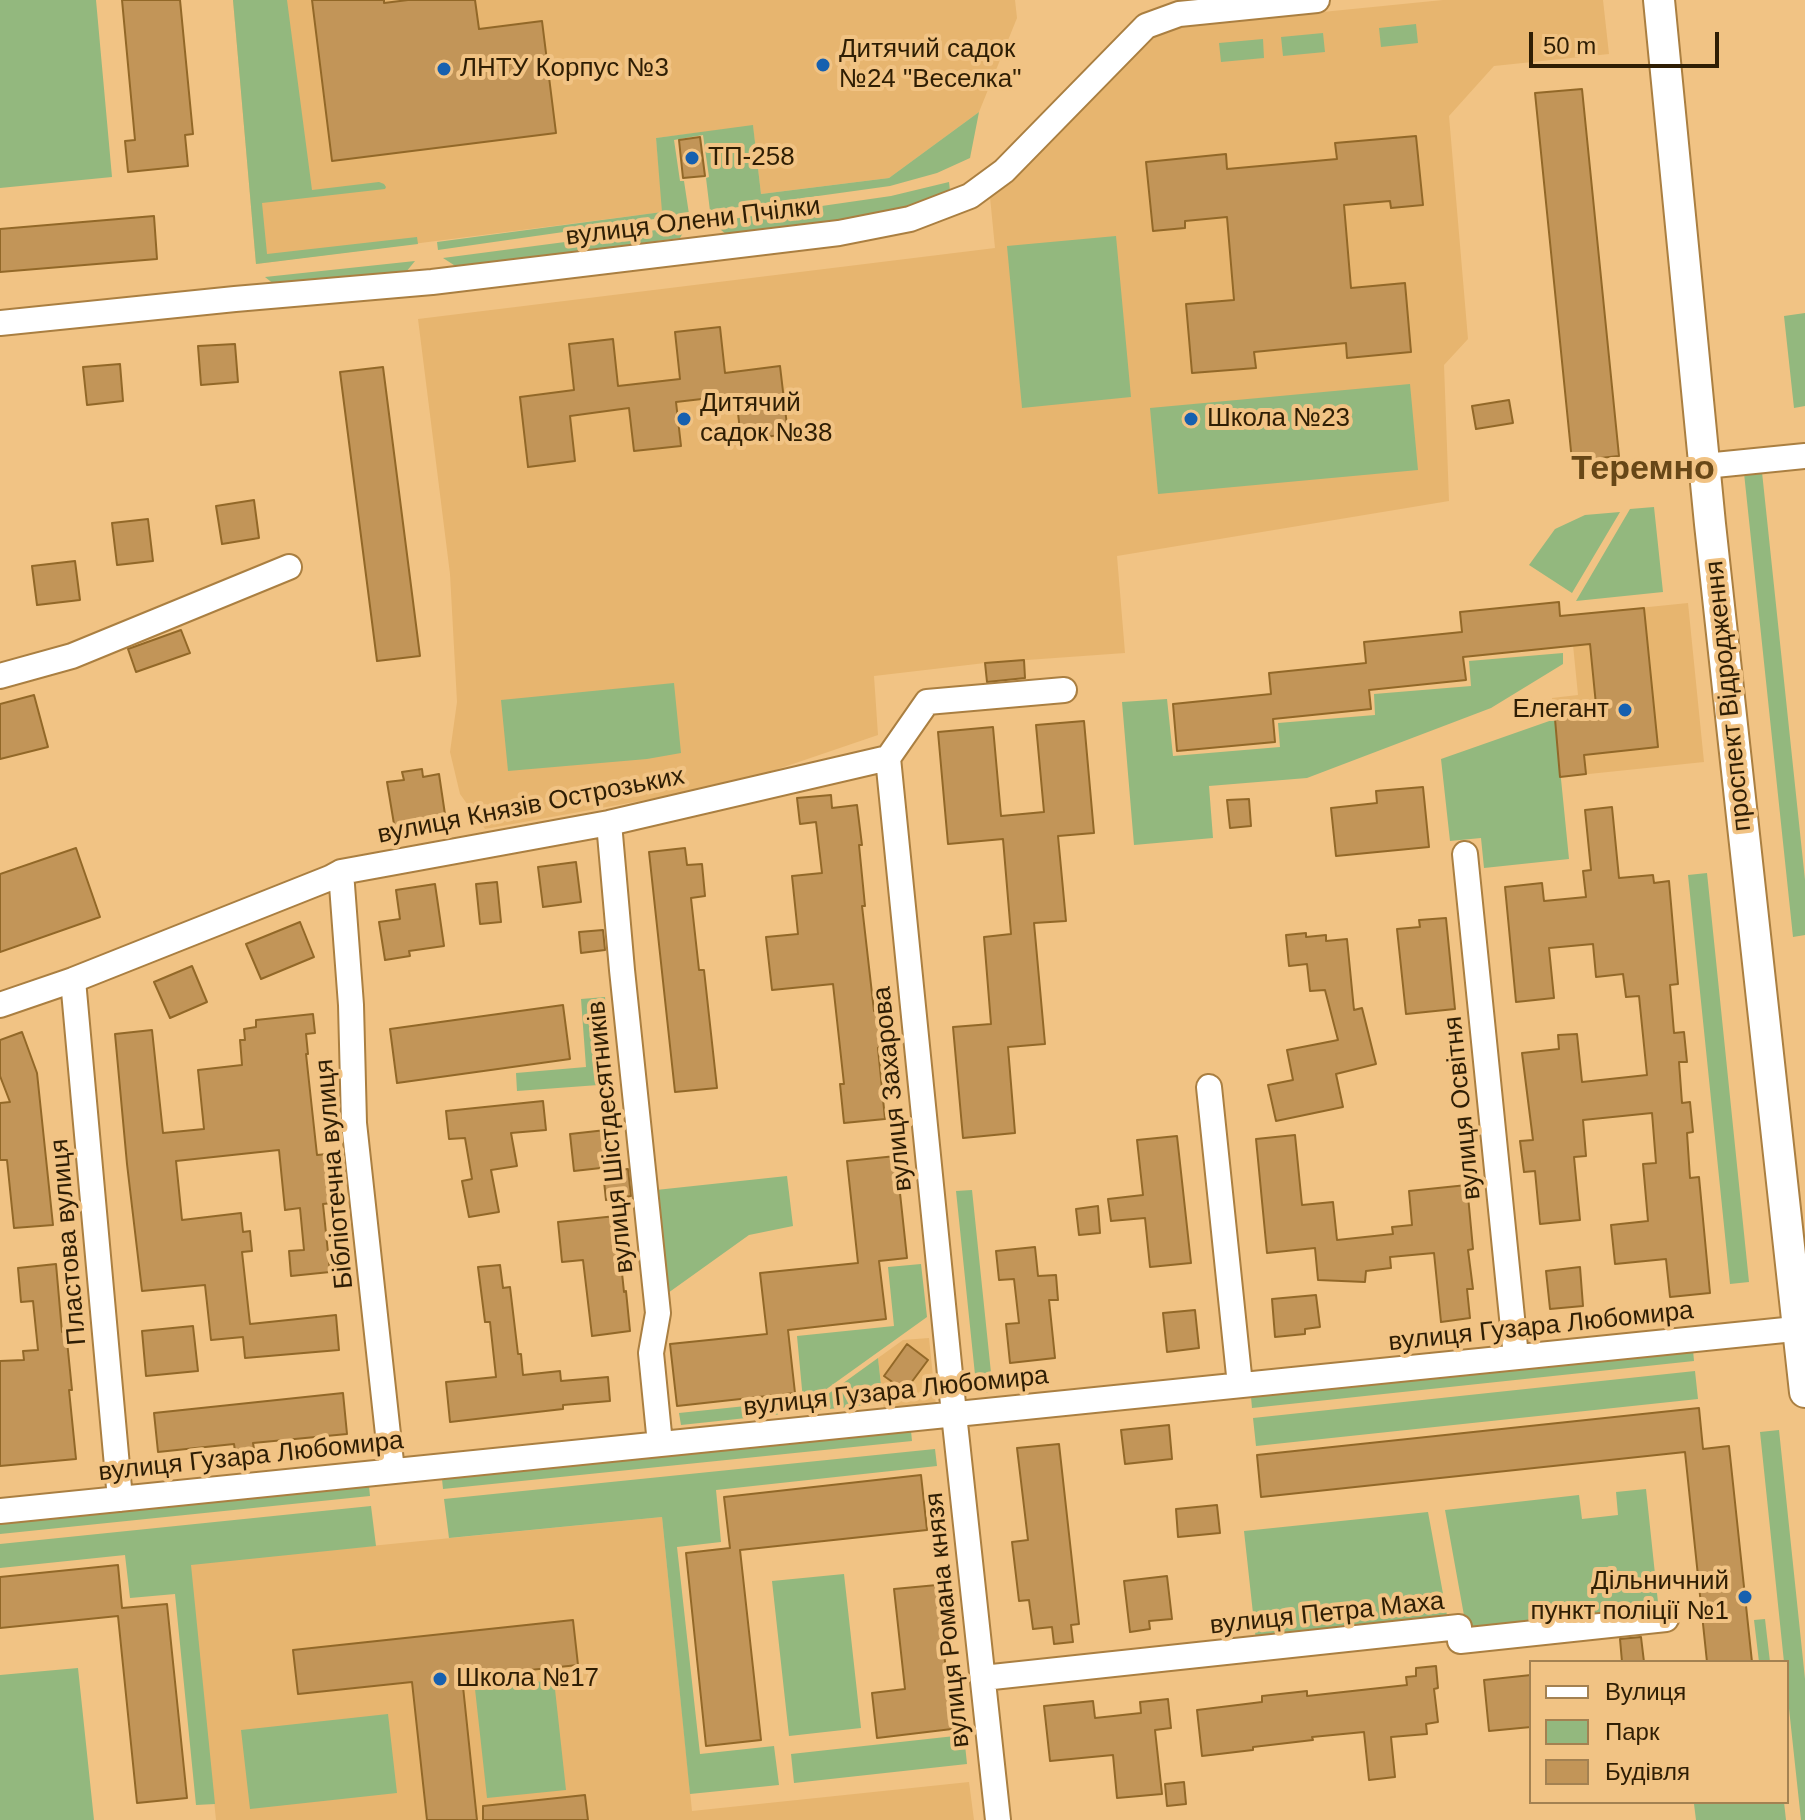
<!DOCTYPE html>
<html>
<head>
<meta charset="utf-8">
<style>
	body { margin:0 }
	#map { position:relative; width:1805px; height:1820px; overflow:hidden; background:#f1c384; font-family:Arial,sans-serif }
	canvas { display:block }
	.legend { position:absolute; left:1529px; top:1660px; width:260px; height:144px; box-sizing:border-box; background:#f1c384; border:2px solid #a38151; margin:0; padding:10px 14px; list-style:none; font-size:24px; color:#2f1e04 }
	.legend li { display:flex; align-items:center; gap:16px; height:40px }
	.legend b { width:40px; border:2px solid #a38151 }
	.scale { position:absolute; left:1529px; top:32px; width:190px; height:36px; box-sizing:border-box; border:4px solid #2f1e04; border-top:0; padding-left:10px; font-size:24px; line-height:28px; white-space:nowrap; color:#2f1e04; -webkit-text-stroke:6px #f1c384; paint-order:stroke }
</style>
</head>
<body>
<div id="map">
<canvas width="1805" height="1820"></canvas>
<ul class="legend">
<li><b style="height:10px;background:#fff"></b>Вулиця</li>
<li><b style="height:22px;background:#93b87e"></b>Парк</li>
<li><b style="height:22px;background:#c29558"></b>Будівля</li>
</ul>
<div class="scale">50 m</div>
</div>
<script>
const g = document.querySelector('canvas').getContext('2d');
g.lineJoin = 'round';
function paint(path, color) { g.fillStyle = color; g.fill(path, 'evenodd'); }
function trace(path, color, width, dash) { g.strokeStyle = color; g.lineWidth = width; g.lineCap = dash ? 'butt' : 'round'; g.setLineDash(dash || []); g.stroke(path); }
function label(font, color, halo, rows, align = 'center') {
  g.font = font + ' Arial,sans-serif'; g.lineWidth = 8; g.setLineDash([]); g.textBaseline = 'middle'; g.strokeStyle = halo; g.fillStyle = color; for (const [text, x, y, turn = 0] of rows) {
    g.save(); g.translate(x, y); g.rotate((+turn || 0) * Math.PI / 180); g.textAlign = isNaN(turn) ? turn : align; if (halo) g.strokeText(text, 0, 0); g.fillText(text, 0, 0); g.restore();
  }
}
paint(new Path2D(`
	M233,0H1015L1017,18L979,112L889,178L761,194L753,126L656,138L663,212L256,264Z
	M1443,0H1603L1609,54L1494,66L1449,116L1468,339L1444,365L1449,501L1117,556L1125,653L985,663L874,676L878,735L734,784L485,829L460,794L450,752L457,702L450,574L418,319L995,248L990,197L1012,181L1153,37L1182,26Z
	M1688,603L1704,762L1560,777L1552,698L1578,695L1570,615Z
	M929,1338L936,1405L884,1411L878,1358L903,1340Z
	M662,1517L692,1811L969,1782L974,1820H216L190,1564Z`), '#e7b56f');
paint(new Path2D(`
	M0,0H96L112,177L0,188Z
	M233,0H287L312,190L379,182L384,184L386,187L385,189L262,203L267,254L417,237L418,244L256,264Z
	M1416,24L1418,43L1381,47L1379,28Z
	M1323,33L1325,52L1283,56L1281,37Z
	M1263,39L1264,58L1221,62L1219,43Z
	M979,112L970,158L937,173L890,186L710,211L706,178L709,177L703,135L674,140L680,181H684L689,214L438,250L437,242L662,212L656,138L753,125L761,194L889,178Z
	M949,182L950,191L893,212L858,219L726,234L711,222L891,196Z
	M687,226L680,238L457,267L443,258Z
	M1116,236L1131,397L1022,408L1007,246Z
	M415,261L406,272L275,285L265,277Z
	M1805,313V406L1794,408L1784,316Z
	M1410,384L1418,470L1158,494L1150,408Z
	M1762,472L1805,880V935L1793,937L1744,473Z
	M1654,507L1663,592L1576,601L1630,509Z
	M1620,512L1572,593L1529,565L1555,529L1585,515Z
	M1563,653V664L1491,708L1307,778L1209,786L1213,838L1134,845L1122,702L1167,699L1173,756L1280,747L1278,723L1375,715L1374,694L1471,686L1469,661Z
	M674,683L681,753L647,759L508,771L501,700Z
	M1555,719L1569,859L1484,868L1481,838L1450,841L1441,759Z
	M1707,873L1749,1282L1730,1284L1688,875Z
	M605,997L612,1084L517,1091L516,1073L586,1067L581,999Z
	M787,1176L793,1226L749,1235L668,1293L656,1190Z
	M972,1190L993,1392L977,1394L956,1191Z
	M921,1264L927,1317L793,1413L681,1425L679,1413L803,1400L797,1336L894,1326L888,1267Z
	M1693,1350L1694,1361L1252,1408L1251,1397Z
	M878,1358L883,1403L803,1412Z
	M1695,1371L1698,1399L1256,1446L1253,1418Z
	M1779,1430L1805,1679V1820H1801L1787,1690V1662H1784L1760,1432Z
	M911,1431L912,1441L443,1489L442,1479Z
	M935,1449L937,1466L716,1490L721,1542L677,1547L700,1754L774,1746L779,1785L690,1794L662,1517L449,1538L444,1499Z
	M369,1486L370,1496L0,1534V1524Z
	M1646,1489L1659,1612L1467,1632L1445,1510L1579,1495L1582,1519L1618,1515L1616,1492Z
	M371,1506L376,1546L191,1565L215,1804L196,1805L175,1594L130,1598L125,1555L0,1568V1544Z
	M1428,1512L1448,1621L1256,1641L1244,1531Z
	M844,1574L861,1728L789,1736L772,1581Z
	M1765,1619L1770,1662H1759L1754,1620Z
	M78,1668L94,1820H0V1675Z
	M554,1680L566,1790L487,1798L475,1689Z
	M388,1714L397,1793L250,1809L241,1730Z
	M964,1735L967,1764L794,1783L791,1754Z
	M1716,1802H1784L1786,1820H1696L1694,1804Z`), '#93b87e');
const building = new Path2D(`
	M122,0H180L193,134L185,135L188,166L128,172L125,141L135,140Z
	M312,0H384V3L408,0H475L479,29L542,21L556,133L332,161Z
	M1582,89L1619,456L1572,461L1535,93Z
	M1416,136L1423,205L1391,208L1390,201L1344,205L1351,288L1405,283L1411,352L1347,358L1346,343L1254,352L1256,368L1192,373L1186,304L1234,300L1227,217L1185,221V228L1153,231L1146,162L1226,154L1227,169L1337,159L1335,143Z
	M700,137L705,176L683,178L679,140Z
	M154,216L157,259L0,272V229Z
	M720,327L725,373L780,366L788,434L741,440L736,395L676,402L681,446L634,451L629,408L570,416L575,461L528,467L520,397L574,390L569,344L613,339L618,386L680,379L675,332Z
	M235,344L238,382L201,385L198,346Z
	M120,364L123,401L87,405L83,367Z
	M383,367L420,656L377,661L340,372Z
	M1509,400L1513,423L1476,429L1472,406Z
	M254,500L259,538L222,544L216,506Z
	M148,519L153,561L117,565L112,523Z
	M75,561L80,600L37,605L32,566Z
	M1559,602L1560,616L1644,608L1658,747L1584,755L1586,774L1560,777L1555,719L1597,715L1590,644L1463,657L1466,680L1369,690L1371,709L1273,719L1275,742L1177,751L1173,704L1271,694L1269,673L1366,663L1364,642L1462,632L1460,612Z
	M181,630L190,653L136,672L128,649Z
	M1024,660L1025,678L987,682L985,663Z
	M34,695L48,747L0,759V704Z
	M1084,721L1094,833L1058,836L1066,921L1034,923L1045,1044L1008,1047L1015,1133L963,1138L953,1027L991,1024L984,937L1011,934L1003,839L948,844L938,732L993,727L1001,816L1044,812L1036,725Z
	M422,769L423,777L439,774L446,821L395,830L387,782L404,780L402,772Z
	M1423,787L1429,847L1336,856L1331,808L1377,803L1376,791Z
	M831,795L832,808L857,805L862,845H859L865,906H862L874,1011H877L881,1047L878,1048L885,1119L844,1123L840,1084H844L833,984L772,990L766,937L798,934L792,876L822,873L816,822L800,824L797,798Z
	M1249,799L1251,826L1230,828L1227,800Z
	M1612,807L1619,878L1653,875L1654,883L1669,881L1678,984L1670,985L1674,1033L1684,1032L1687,1062H1679L1682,1103L1690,1102L1693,1132L1687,1133L1690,1178L1699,1177L1710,1293L1670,1297L1666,1259L1615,1264L1611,1225L1648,1221L1643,1164L1656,1163L1652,1113L1583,1120L1586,1156L1574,1157L1580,1220L1540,1224L1535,1171L1524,1172L1520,1141L1533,1140L1522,1053L1559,1049L1558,1035L1577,1034L1582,1082L1647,1075L1639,996L1626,997L1623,974L1596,977L1593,944L1549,948L1554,998L1516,1002L1505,887L1542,883L1544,901L1586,897L1583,871L1591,870L1585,810Z
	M76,848L100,917L0,952V874Z
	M685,848L687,865L702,864L705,896L691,898L699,970H704L717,1088L675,1092L649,852Z
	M576,862L581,902L543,907L538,867Z
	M497,882L501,922L480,924L476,884Z
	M435,884L444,946L409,951L410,956L385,960L379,922L400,919L396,890Z
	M1446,918L1455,1009L1406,1014L1397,929L1420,927L1419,920Z
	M300,922L314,957L261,979L246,944Z
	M603,930L605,950L581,953L579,932Z
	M1306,933V937L1326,935V941L1347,939L1354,1010L1362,1008L1376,1064L1336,1074L1343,1107L1276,1121L1268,1085L1293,1080L1287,1050L1338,1040L1325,990L1310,991L1307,964L1289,966L1286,935Z
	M192,966L207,1002L170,1018L154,982Z
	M563,1005L570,1059L397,1083L390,1029Z
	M313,1014L315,1033L306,1034L308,1054H306L317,1155L337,1153L342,1202L323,1204L330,1272L291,1276L289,1251L304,1250L300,1208L285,1210L279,1150L176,1161L182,1220L241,1213L243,1232L250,1231L252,1251L242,1252L250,1324L336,1315L339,1350L245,1358L243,1337L211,1340L205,1285L142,1291L127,1164L115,1034L152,1030L163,1133L204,1129L198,1070L242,1065L240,1040H245L244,1029L256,1027V1020Z
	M22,1032L37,1073L53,1225L14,1228L7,1160H0V1103L10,1102L0,1076V1040Z
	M543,1101L546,1130L511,1133L517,1166L491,1170L499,1212L469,1217L462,1181L472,1179L465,1138L449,1139L446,1111Z
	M606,1130L610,1167L574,1171L570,1134Z
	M1295,1135L1302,1205L1333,1202L1337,1240L1393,1234L1392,1227L1412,1225L1409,1191L1467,1185L1473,1249L1468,1250L1473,1289H1467L1470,1318L1441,1322L1434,1253L1390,1257L1391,1268L1366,1271L1365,1282L1318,1280L1315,1248L1267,1253L1256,1139Z
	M1177,1136L1191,1263L1150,1267L1145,1218L1111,1221L1108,1199L1143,1195L1137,1140Z
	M896,1156L907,1258L879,1261L886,1319L788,1330L795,1393L677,1406L670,1344L767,1334L760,1273L858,1263L847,1161Z
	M628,1169L631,1196L606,1200L603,1172Z
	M1098,1206L1100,1233L1079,1235L1076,1209Z
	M616,1216L624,1292L626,1291L630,1331L592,1336L583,1260L562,1262L558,1222Z
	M1035,1247L1038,1276L1056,1275L1058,1300H1049L1055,1358L1010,1363L1006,1324L1019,1323L1014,1279L999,1280L996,1251Z
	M56,1264L62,1332L66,1331L72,1390H69L76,1459L0,1466V1361L24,1360L23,1351L38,1350L33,1301L21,1302L18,1268Z
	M500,1265L503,1288L510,1287L518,1354H521L523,1375L560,1371L561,1381L608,1377L610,1401L563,1405V1409L450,1422L446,1382L496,1377L490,1322H485L478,1267Z
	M1580,1267L1583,1306L1550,1309L1546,1271Z
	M1316,1295L1320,1327L1305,1329V1334L1275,1337L1272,1299Z
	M1195,1310L1199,1348L1167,1352L1163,1313Z
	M193,1326L198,1371L146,1376L142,1331Z
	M907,1344L928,1360L905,1391L884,1376Z
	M343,1393L347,1434L253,1443L254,1449L235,1451L234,1444L158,1452L154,1413Z
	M1699,1408L1703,1449L1729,1446L1752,1662H1707L1685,1452L1261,1497L1257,1455Z
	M1169,1425L1172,1459L1125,1464L1121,1430Z
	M1059,1444L1079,1624L1071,1625L1073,1642L1054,1644L1052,1627L1033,1629L1029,1600L1019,1601L1012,1542L1028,1540L1017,1448Z
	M921,1475L927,1530L740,1550L761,1740L706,1746L686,1553L730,1548L724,1497Z
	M1217,1505L1220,1533L1178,1537L1176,1509Z
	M118,1565L122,1608L167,1604L187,1798L137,1803L118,1616L0,1628V1577Z
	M1167,1576L1172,1619L1149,1621L1150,1629L1130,1632L1124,1581Z
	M937,1585L952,1729L877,1738L872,1693L905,1689L894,1589Z
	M573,1620L578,1665L462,1677L477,1820H427L412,1682L298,1694L293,1650Z
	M1641,1637L1644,1662H1622L1620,1639Z
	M1436,1666L1438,1688L1434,1689L1438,1722L1426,1724L1427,1734L1391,1737L1395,1777L1369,1780L1364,1732L1312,1737L1313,1740L1253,1747V1750L1202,1756L1197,1710L1262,1702V1696L1307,1691V1696L1407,1685L1406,1677L1416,1676V1668Z
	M1531,1675V1727L1489,1731L1484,1680Z
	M1168,1699L1171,1728L1155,1730L1162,1794L1117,1798L1113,1755L1050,1761L1044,1706L1093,1701L1095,1718L1141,1713L1140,1702Z
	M1184,1782L1186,1804L1167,1806L1165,1784Z
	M585,1795L588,1820H483V1806Z`);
paint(building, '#c29558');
trace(building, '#926828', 2);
const minor = new Path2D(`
	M0,323L235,299L432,282L839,233L910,219L970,196L1004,171L1146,26L1179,14L1317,0
	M1705,466L1805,456
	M0,676L72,656L289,567
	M888,758L954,1414L998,1820
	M609,823L622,970L658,1313L651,1353L660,1444
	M1465,854L1516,1357
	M341,872L351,1005L354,1123L392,1471
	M73,980L120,1499
	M0,1005L73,980L330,878L341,872L609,823L888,758L927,702L1064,690
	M1209,1087L1240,1385
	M0,1511L1805,1328
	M983,1678L1459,1627L1460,1641L1666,1619`);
const major = new Path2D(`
	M1659,0L1710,524L1805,1392`);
trace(minor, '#aa7f41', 28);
trace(major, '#aa7f41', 34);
trace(minor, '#fff', 24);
trace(major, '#fff', 30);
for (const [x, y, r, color] of [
	[823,65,8,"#1660af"],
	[444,69,8,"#1660af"],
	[692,158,8,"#1660af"],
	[684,419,8,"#1660af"],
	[1191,419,8,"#1660af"],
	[1625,710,8,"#1660af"],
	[1745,1597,8,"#1660af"],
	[440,1679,8,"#1660af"]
]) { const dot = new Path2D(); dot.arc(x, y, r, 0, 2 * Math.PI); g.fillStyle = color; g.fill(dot); trace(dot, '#f1c384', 3); }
label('26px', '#2f1e04', '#f1c384', [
	["Дитячий садок",839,50],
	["№24 \"Веселка\"",839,80],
	["ЛНТУ Корпус №3",460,69],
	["ТП-258",708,158],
	["Дитячий",700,404],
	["садок №38",700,434],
	["Школа №23",1207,419],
	["Елегант",1609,710,"right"],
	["Дільничний",1729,1582,"right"],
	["пункт поліції №1",1729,1612,"right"],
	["Школа №17",456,1679]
], 'left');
label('26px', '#2f1e04', '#f1c384', [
	["вулиця Олени Пчілки",693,222,-7],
	["проспект Відродження",1729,696,-96],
	["вулиця Князів Острозьких",531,806,-11],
	["вулиця Захарова",893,1089,-96],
	["вулиця Освітня",1463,1108,-96],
	["вулиця Шістдесятників",611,1137,-96],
	["Бібліотечна вулиця",335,1174,-95],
	["Пластова вулиця",69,1242,-95],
	["вулиця Гузара Любомира",1541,1327,-6],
	["вулиця Гузара Любомира",896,1392,-6],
	["вулиця Гузара Любомира",251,1457,-6],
	["вулиця Петра Маха",1327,1614,-6],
	["вулиця Романа князя",948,1620,-96]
]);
label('bold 34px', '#674717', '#f1c384', [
	["Теремно",1643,470]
]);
</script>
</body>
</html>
